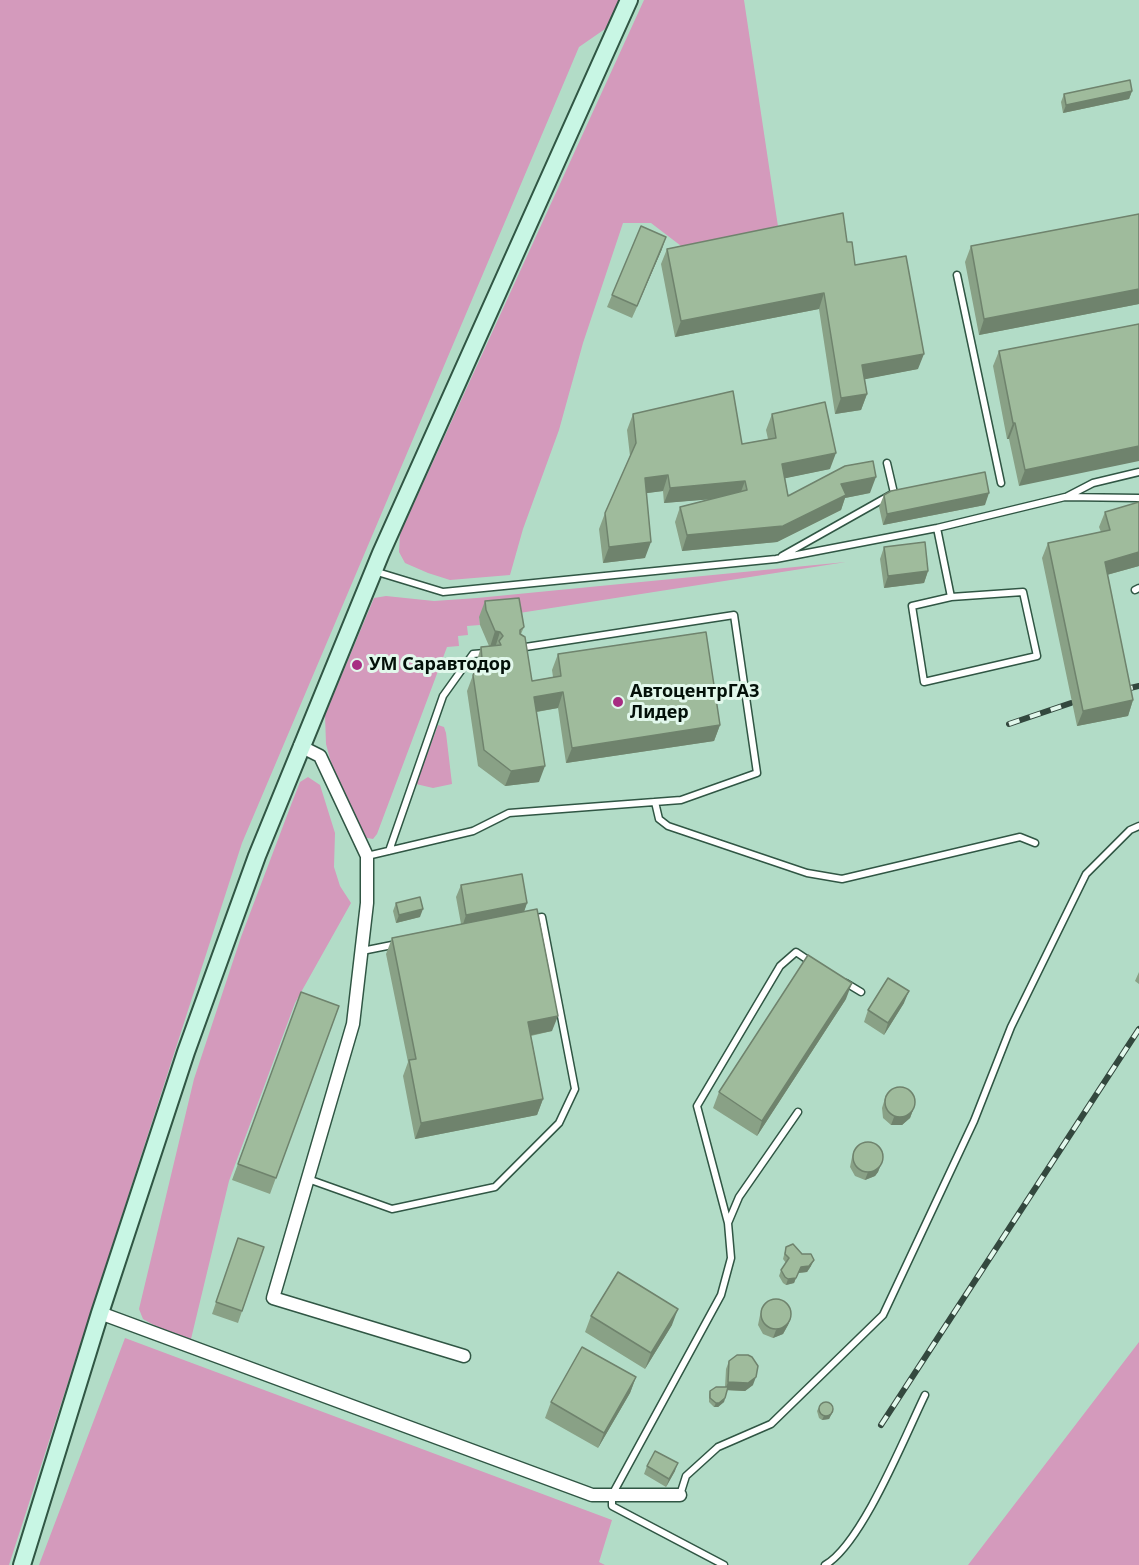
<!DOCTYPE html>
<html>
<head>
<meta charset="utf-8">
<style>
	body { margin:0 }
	canvas { display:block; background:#b2dcc7 }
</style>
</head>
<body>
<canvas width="1139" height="1565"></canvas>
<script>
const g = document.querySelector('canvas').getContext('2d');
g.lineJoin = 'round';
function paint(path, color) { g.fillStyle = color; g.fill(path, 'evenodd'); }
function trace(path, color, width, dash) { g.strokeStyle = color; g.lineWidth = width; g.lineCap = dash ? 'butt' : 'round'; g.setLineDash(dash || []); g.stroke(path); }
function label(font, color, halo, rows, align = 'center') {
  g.font = font + ' "Noto Sans",sans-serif'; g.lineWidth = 6; g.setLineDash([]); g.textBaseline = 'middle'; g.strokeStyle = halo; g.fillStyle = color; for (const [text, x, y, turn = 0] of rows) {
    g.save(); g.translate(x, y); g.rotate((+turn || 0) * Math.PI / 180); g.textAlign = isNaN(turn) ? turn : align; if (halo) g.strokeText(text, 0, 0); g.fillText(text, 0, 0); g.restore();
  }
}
paint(new Path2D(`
	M0,0H621L605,29L579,47L242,843L9,1565H0Z
	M644,0H744L779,233L689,252L651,223H623L583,343L559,430L523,529L510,575L450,580L428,573L405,563L399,552L400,534Z
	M846,562L513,614L479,617L480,625L467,626L468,635L458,636L459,646L447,647L377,834L373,839L362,837L346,818L326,744L325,715L374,598L386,596L434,601L477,598Z
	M438,725L444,727L446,733L452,784L433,788L416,784Z
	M308,777L320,785L335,833L334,867L340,886L351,903L295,1003L229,1181L191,1339L159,1328L143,1319L139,1309L194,1079L241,937L291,805L300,782Z
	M125,1338L612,1520L599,1562L605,1565H39Z
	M1139,1342V1565H968Z`), '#d49abc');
const lane = new Path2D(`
	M957,275L1001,483
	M1066,497L1093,483L1139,472
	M937,528L951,597L1023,592L1037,656L924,682L912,606L951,597
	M782,556L894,493L887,463
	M374,571L443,592L776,559L937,528L1065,497L1139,498
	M1135,590L1139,588
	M655,802L659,819L668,826L807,873L842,879L1020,837L1035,843
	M389,851L443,696L473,654L485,653
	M367,856L473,831L509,813L681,800L757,773L734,615L519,648
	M362,951L397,944
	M846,983L861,992
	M308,1179L392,1209L495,1187L559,1123L575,1089L542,917L531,919
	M728,1223L739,1197L798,1112
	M680,1495L686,1476L718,1447L771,1424L883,1315L974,1121L1011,1027L1086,874L1130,830L1139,826
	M724,1565L612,1506V1495L721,1295L731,1258L728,1223L697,1106L780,966L796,952L811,962
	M825,1565C862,1544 905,1436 925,1395`);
const street = new Path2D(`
	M300,746L320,756L367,856V903L353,1024L273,1298L464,1356
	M100,1313L592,1495H680`);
const secondary = new Path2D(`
	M22,1565L100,1313L186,1052L257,856L381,553L629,0`);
trace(lane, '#305644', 9);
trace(street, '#305644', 15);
trace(secondary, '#305644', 20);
trace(lane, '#fff', 6);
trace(street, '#fff', 12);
trace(secondary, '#c8f6e4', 16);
const rail = new Path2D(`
	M1122,690L1139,686
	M1009,724L1071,703
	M881,1425L1139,1029`);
trace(rail, '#33483e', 6);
trace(rail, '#e2f8ec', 4, [11]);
paint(new Path2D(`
	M1132,91L1129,99L1063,113L1061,102L1064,94Z
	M1139,214V304L979,335L965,262L971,246Z
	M847,242L855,265L918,369L864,379L867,394L861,410L835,414L819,309L675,337L661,264L667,249Z
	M662,249L632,318L607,307L612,295Z
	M1139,324L1019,486L1009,439H1007L993,366L999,351Z
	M633,414L742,444L768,439L766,430L772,414L830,469L785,478L788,496L870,493L845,498L841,510L777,542L682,551L675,522L680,507L710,499L664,503L663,491L647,493L645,558L603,563L599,529L605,513L630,456L627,430Z
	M884,495L985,505L883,525L879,507Z
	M1105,512L1139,566L1107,575L1133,700L1128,716L1077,726L1042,558L1048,543L1101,532L1099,527Z
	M884,547L928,571L924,583L884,588L880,559Z
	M485,601L524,627L521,634L532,681L553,677L552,670L558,654L720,725L714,741L566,763L558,708L537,712L539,782L505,786L478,766L467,691L473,675L476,669V663L481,647L489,646L480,625L479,617Z
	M461,885L527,903L524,911L552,1031L531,1036L543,1099L537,1115L415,1139L403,1076L408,1062L386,954L392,938L461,924L456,897Z
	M396,903L420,917L396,923L393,911Z
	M1139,972V984L1135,981Z
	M301,992L339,1006L270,1194L232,1180Z
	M846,999L757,1136L713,1108L719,1092Z
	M904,1003L884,1035L864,1022L868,1010Z
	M886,1095L913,1110L910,1118L902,1125H891L883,1118L882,1108Z
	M855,1149L881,1164L878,1172L875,1176L865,1180L855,1176L850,1167L852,1157Z
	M238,1238L264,1247L238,1323L212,1314Z
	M786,1247L811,1266L807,1272L798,1273L794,1283L786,1285L783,1283L779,1276L781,1270L786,1263L783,1259Z
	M763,1307L791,1317L788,1325L783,1334L773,1338L763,1334L758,1325L760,1315Z
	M591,1316L672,1325L645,1369L585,1332Z
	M729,1361L753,1385L745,1391L727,1390L724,1402L718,1407H714L709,1402V1395L710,1391L725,1387L726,1369Z
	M636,1377L630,1393L598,1448L545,1418L551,1402Z
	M819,1407L833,1411L829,1419L822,1420L819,1418L817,1411Z
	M647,1466L675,1471L666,1487L644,1474Z`), '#89a186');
paint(new Path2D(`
	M1132,91L1129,99L1063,113L1066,105Z
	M666,237L662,249L632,318L637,306Z
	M1139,289V304L979,335L984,319Z
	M824,293L819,309L675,337L681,321Z
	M924,354L918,369L856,381L862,365Z
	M867,394L861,410L835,414L841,398Z
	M1013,423H1015L1009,439H1007Z
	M1139,446V461L1019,486L1025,470Z
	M836,453L830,469L777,480L782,464Z
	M668,475L663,491L640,494L645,478Z
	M876,477L870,493L845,498L841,510L777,542L682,551L687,535L841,484Z
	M745,481L739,497L664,503L670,488Z
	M989,493L985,505L883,525L887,514Z
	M651,542L645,558L603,563L609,547Z
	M1139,552V566L1099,577L1105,562Z
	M928,571L924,583L884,588L888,576Z
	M495,631L500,632L495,648L490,647Z
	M563,692L558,708L529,713L534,697Z
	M1133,700L1128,716L1077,726L1083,711Z
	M720,725L714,741L566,763L572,748Z
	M545,766L539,782L505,786L511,771Z
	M527,903L523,915L462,927L466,915Z
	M423,909L420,917L396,923L399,915Z
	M852,983L846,999L757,1136L762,1121Z
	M909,991L904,1003L884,1035L888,1023Z
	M558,1016L552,1031L522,1037L528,1022Z
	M543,1099L537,1115L415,1139L421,1123Z
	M913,1110L910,1118L902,1125H891L894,1117Z
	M881,1164L878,1172L875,1176L865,1180L868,1172Z
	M814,1260L811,1266L807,1272L798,1273L794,1283L786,1285L788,1279L801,1267Z
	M678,1309L672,1325L645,1369L651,1353Z
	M791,1317L788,1325L783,1334L773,1338L776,1330Z
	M636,1377L630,1393L598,1448L604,1433Z
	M756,1377L753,1385L745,1391L725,1390L728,1382Z
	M725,1398L724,1402L718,1407H714L716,1403Z
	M833,1411L829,1419L822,1420L824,1416Z
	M678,1463L675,1471L666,1487L669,1479Z`), '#6f836d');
const building = new Path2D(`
	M1130,80L1132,91L1066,105L1064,94Z
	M843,213L847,242H852L855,265L906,256L924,354L862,365L867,394L841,398L824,293L681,321L667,249Z
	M1139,214V289L984,319L971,246Z
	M641,226L666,237L637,306L612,295Z
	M1139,324V446L1025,470L1015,423H1013L999,351Z
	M733,391L742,444L776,438L772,414L825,402L836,453L782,464L788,496L845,466L873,461L876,477L841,484L846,495L783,526L687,535L680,507L747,490L745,481L670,488L668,475L645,478L651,542L609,547L605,513L636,443L633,414Z
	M985,472L989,493L887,514L884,495L891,491Z
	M1139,502V552L1105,562L1133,700L1083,711L1048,543L1110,530L1105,512Z
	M925,542L928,571L888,576L884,547Z
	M519,598L524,627L520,630V634L525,637L532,681L561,676L558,654L706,632L720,725L572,748L563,692L534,697L545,766L511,771L484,750L473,675L482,659L481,647L501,645L499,641L503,636L500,632L495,631L486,610L485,601Z
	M522,874L527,903L466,915L461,885Z
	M420,897L423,909L399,915L396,903Z
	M537,909L558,1016L528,1022L543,1099L421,1123L409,1060L416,1059L392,938Z
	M808,955L852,983L762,1121L719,1092Z
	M888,978L909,991L888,1023L868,1010Z
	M301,992L339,1006L276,1178L238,1164Z
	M885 1102a15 15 0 1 1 30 0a15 15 0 1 1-30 0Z
	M853 1157a15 15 0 1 1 30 0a15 15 0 1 1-30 0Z
	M238,1238L264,1247L242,1311L216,1302Z
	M793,1244L802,1254H811L814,1260L809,1266L801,1267L796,1278L788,1279L785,1277L781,1270L789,1258L785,1254L786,1247Z
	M618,1272L678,1309L651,1353L591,1316Z
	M761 1314a15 15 0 1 1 30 0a15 15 0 1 1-30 0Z
	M582,1347L636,1377L604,1433L551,1402Z
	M737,1355H748L752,1357L758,1366L756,1377L748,1383L728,1382L729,1361Z
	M716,1387H728L725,1398L719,1403H716L710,1398V1391Z
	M819 1409a7 7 0 1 1 14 0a7 7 0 1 1-14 0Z
	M655,1451L678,1463L669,1479L647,1466Z`);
paint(building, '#9fbb9c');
trace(building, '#6f836d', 1.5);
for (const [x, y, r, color] of [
	[357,665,6,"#a72d82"],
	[618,702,6,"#a72d82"]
]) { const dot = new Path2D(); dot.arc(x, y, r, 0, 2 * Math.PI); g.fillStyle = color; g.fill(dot); trace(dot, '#e2f8ec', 2); }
label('bold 18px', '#031009', '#e2f8ec', [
	["УМ Саравтодор",369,665],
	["АвтоцентрГАЗ",630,692],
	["Лидер",630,713]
], 'left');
</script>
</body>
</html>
